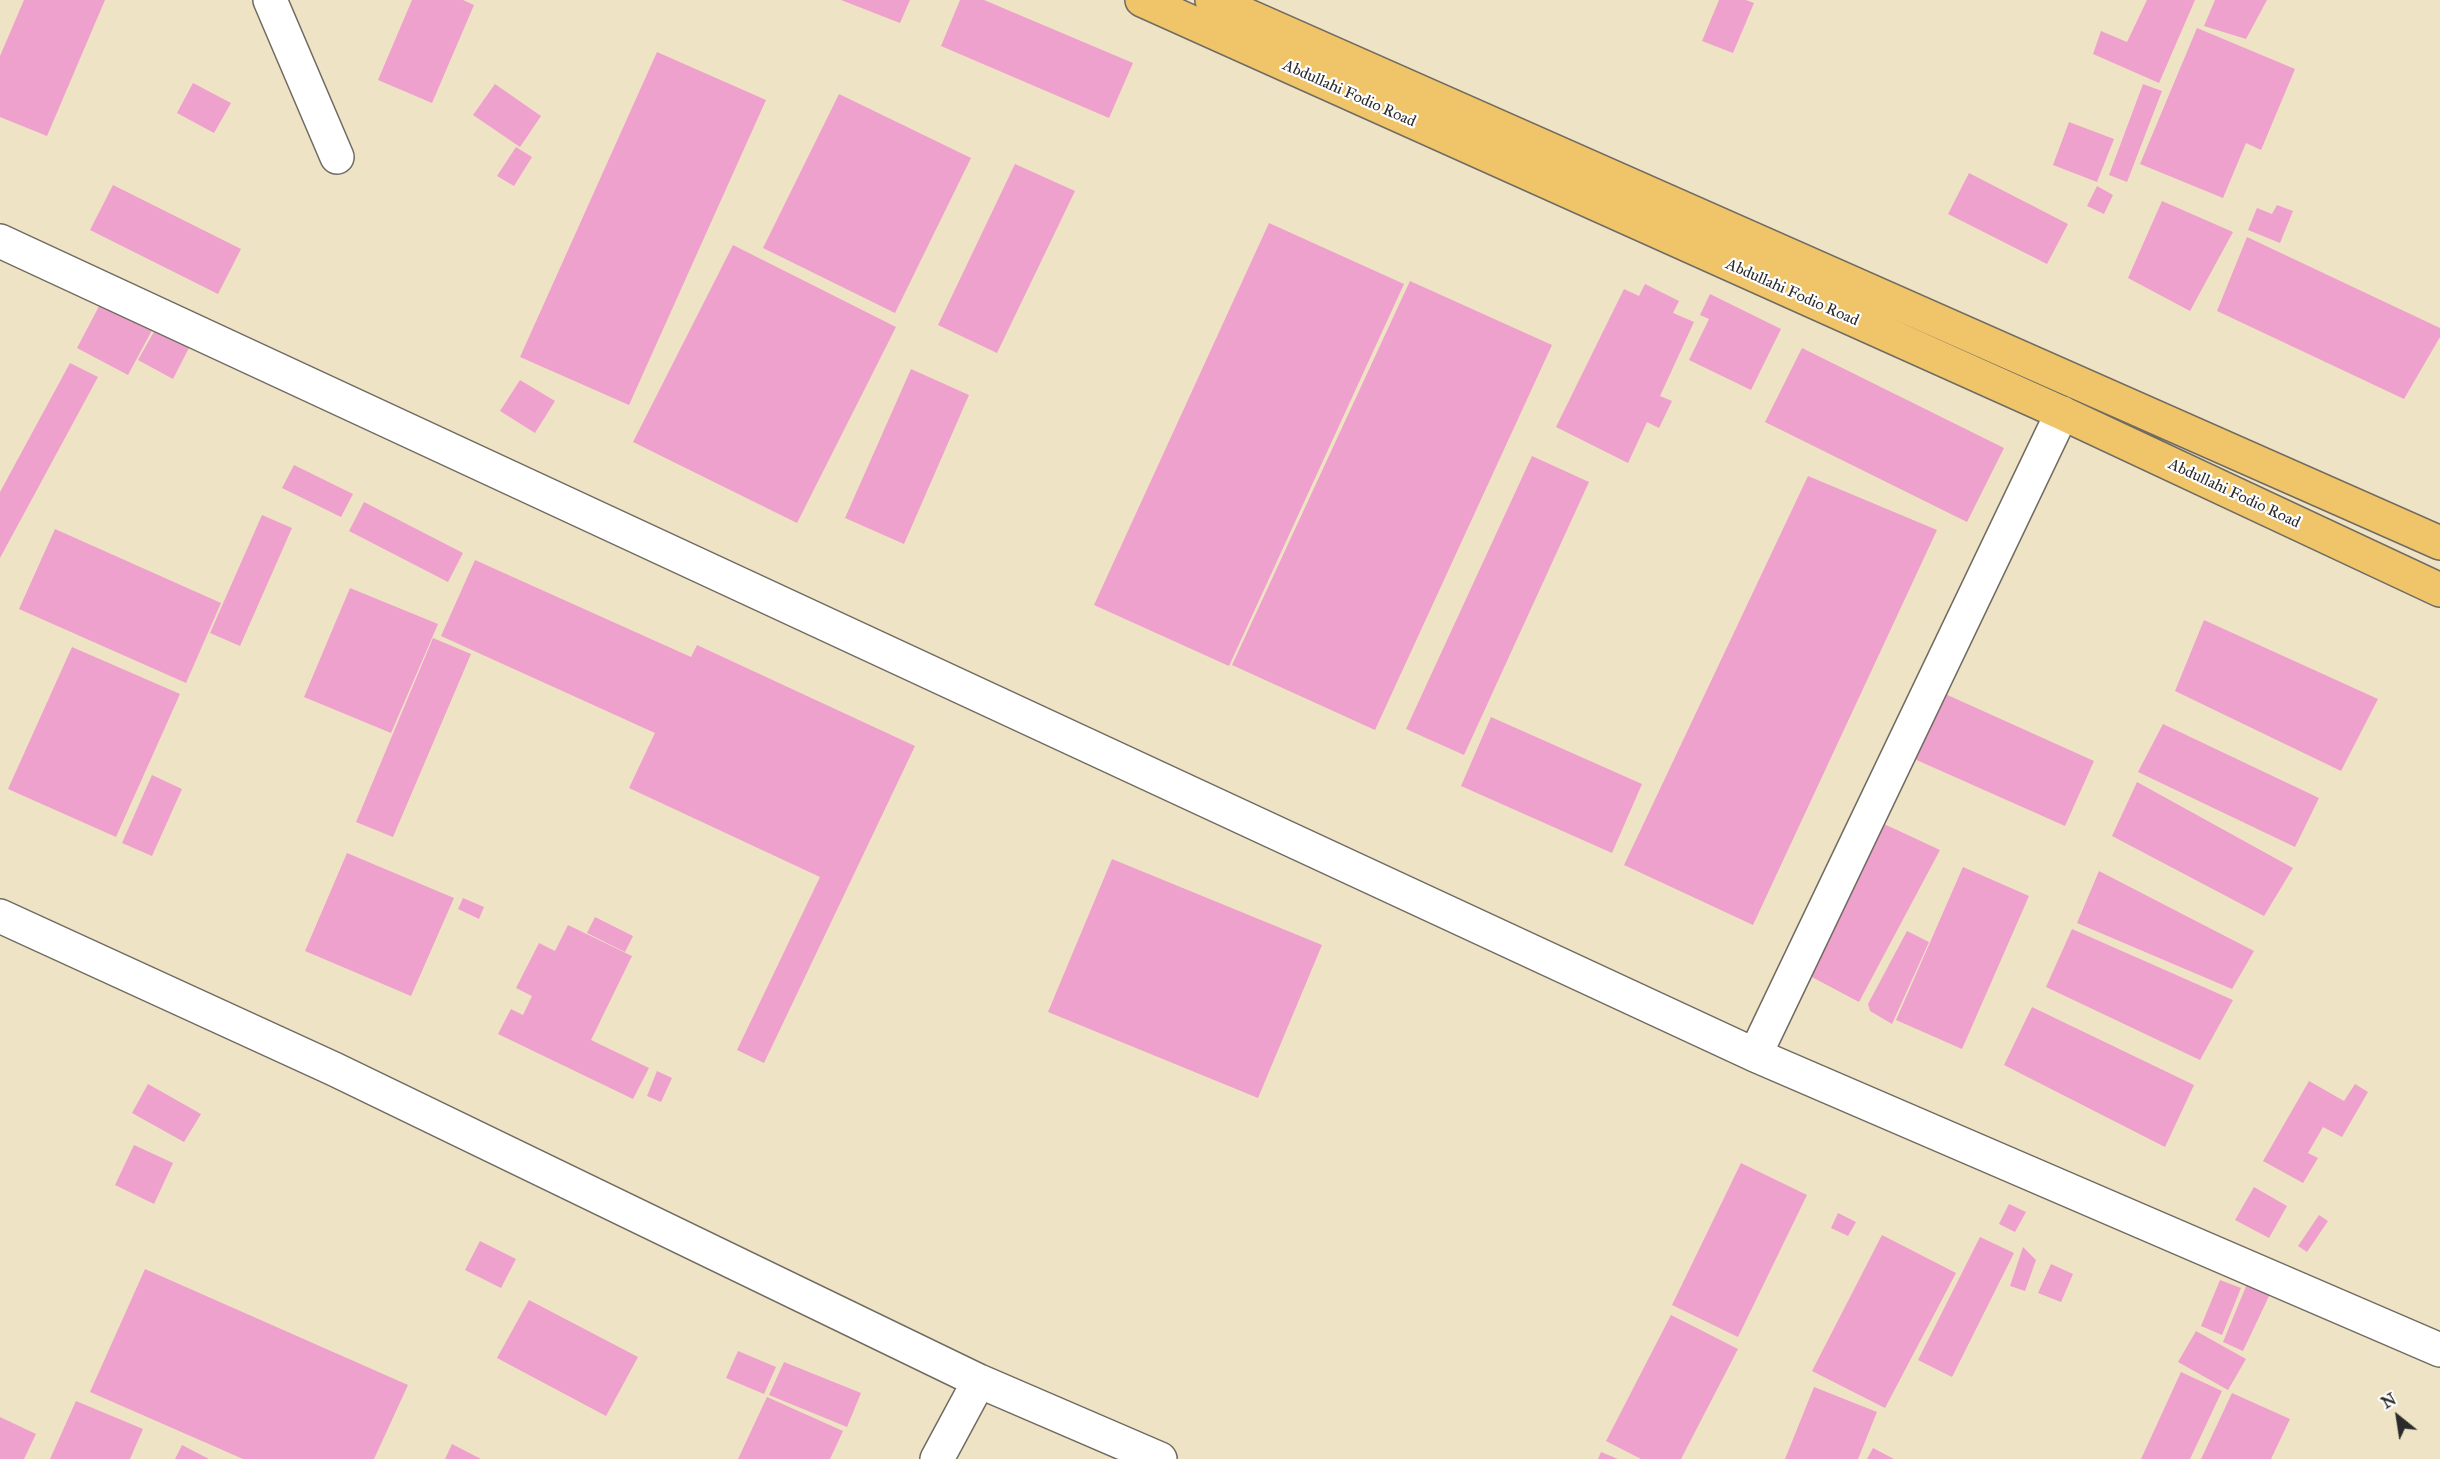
<!DOCTYPE html>
<html>
<head>
<meta charset="utf-8">
<style>
	body { margin:0 }
	#map { position:relative; width:2440px; height:1459px; overflow:hidden; background:#efe3c6; font-family:"IM FELL Great Primer",serif }
	canvas { display:block }
	.north { position:absolute; left:2368px; top:1387px; width:60px; height:60px; -webkit-text-stroke:4px #fff; paint-order:stroke; rotate:330deg; font-size:16px; font-weight:700; line-height:24px; text-align:center; color:#2b2b2b }
	.north::after { content:''; display:block; margin:auto; width:21px; height:27px; background:#2b2b2b; clip-path:polygon(50% 0,100% 100%,50% 72%,0 100%) }
</style>
</head>
<body>
<div id="map">
<canvas width="2440" height="1459"></canvas>
<div class="north">N</div>
</div>
<script>
const g = document.querySelector('canvas').getContext('2d');
g.lineJoin = 'round';
function paint(path, color) { g.fillStyle = color; g.fill(path, 'evenodd'); }
function trace(path, color, width, dash) { g.strokeStyle = color; g.lineWidth = width; g.lineCap = dash ? 'butt' : 'round'; g.setLineDash(dash || []); g.stroke(path); }
function label(font, color, halo, rows, align = 'center') {
  g.font = font + ' "IM FELL Great Primer",serif'; g.lineWidth = 4.5; g.setLineDash([]); g.textBaseline = 'middle'; g.strokeStyle = halo; g.fillStyle = color; for (const [text, x, y, turn = 0] of rows) {
    g.save(); g.translate(x, y); g.rotate((+turn || 0) * Math.PI / 180); g.textAlign = isNaN(turn) ? turn : align; if (halo) g.strokeText(text, 0, 0); g.fillText(text, 0, 0); g.restore();
  }
}
paint(new Path2D(`
	M24,0H105L47,136L0,117V56Z
	M412,0H463L474,5L432,103L378,80Z
	M841,0H910L900,23Z
	M960,0H984L1133,63L1109,118L941,46Z
	M1719,0H1746L1754,3L1733,53L1702,41Z
	M2147,0H2195L2159,83L2093,54L2101,31L2127,42Z
	M2215,0H2267L2246,39L2204,26Z
	M2197,28L2295,69L2261,150L2246,143L2223,198L2140,164Z
	M657,52L766,100L629,405L520,357Z
	M193,83L231,103L214,133L177,113Z
	M495,84L541,116L520,147L473,115Z
	M2143,84L2162,91L2127,182L2109,175Z
	M839,94L971,158L895,313L763,248Z
	M2069,122L2114,139L2097,182L2053,165Z
	M516,147L532,157L514,186L497,176Z
	M1015,164L1075,191L997,353L938,325Z
	M1969,173L2068,224L2047,264L1948,214Z
	M113,185L241,249L218,294L90,230Z
	M2097,186L2113,195L2104,214L2087,206Z
	M2162,201L2233,232L2190,311L2128,278Z
	M2277,205L2293,211L2280,243L2248,230L2257,208L2272,214Z
	M1269,223L1404,284L1229,666L1094,605Z
	M2247,237L2440,328V337L2404,399L2217,311Z
	M733,245L896,327L797,523L633,442Z
	M1410,281L1552,345L1375,730L1232,665Z
	M1645,284L1679,301L1673,313L1694,322L1660,396L1672,401L1659,428L1647,422L1628,463L1556,427L1624,289L1639,296Z
	M106,293L157,321L128,375L77,348Z
	M1710,294L1781,329L1751,390L1689,360L1709,319L1700,315Z
	M160,321L193,340L173,379L138,360Z
	M1802,348L2004,448L1967,522L1765,422Z
	M70,363L98,377L0,558V492Z
	M911,369L969,395L904,544L845,518Z
	M520,380L555,401L535,433L500,411Z
	M1532,456L1589,482L1464,755L1406,729Z
	M294,465L353,494L341,517L282,488Z
	M1808,476L1937,530L1753,925L1624,865Z
	M364,502L463,553L448,582L349,531Z
	M262,515L292,528L240,646L210,633Z
	M55,529L221,603L186,683L19,609Z
	M475,560L691,657L697,645L915,746L764,1063L737,1050L820,877L629,788L655,733L441,636Z
	M350,588L438,624L391,733L304,697Z
	M2204,620L2378,699L2341,771L2175,691Z
	M433,638L471,654L393,837L356,822Z
	M72,647L180,694L116,837L8,789Z
	M1943,693L2094,761L2065,826L1912,758Z
	M1491,717L1642,784L1612,853L1461,786Z
	M2163,724L2319,798L2295,847L2138,772Z
	M152,775L182,789L152,856L122,843Z
	M2137,782L2293,868L2264,916L2112,836Z
	M1882,823L1940,850L1859,1002L1808,975Z
	M347,853L454,898L411,996L305,951Z
	M1112,859L1322,945L1258,1098L1048,1012Z
	M1963,867L2029,896L1962,1049L1896,1020Z
	M2099,871L2254,951L2232,989L2077,923Z
	M463,898L484,907L479,919L458,909Z
	M595,917L633,936L625,952L587,933Z
	M568,925L632,956L591,1040L649,1068L633,1099L498,1034L511,1009L523,1015L532,996L516,988L539,943L555,951Z
	M2072,929L2233,1000L2200,1060L2046,987Z
	M1907,931L1929,942L1892,1024L1870,1011L1868,1004Z
	M2032,1007L2194,1085L2165,1147L2004,1065Z
	M657,1071L672,1078L661,1102L647,1096Z
	M2309,1081L2344,1101L2355,1084L2368,1092L2342,1137L2323,1127L2308,1153L2318,1158L2303,1183L2263,1161Z
	M148,1084L201,1114L184,1142L132,1113Z
	M134,1145L173,1163L154,1204L115,1185Z
	M1741,1163L1807,1195L1738,1337L1672,1305Z
	M2254,1187L2287,1206L2269,1238L2235,1220Z
	M2009,1204L2026,1212L2015,1232L1999,1224Z
	M1838,1213L1856,1222L1848,1236L1831,1228Z
	M2319,1215L2328,1221L2307,1252L2298,1246Z
	M1882,1235L1956,1273L1885,1408L1812,1371Z
	M1980,1237L2014,1253L1952,1377L1918,1360Z
	M480,1241L516,1259L501,1288L465,1270Z
	M2023,1247L2036,1260L2025,1291L2010,1286Z
	M2051,1264L2073,1274L2061,1302L2038,1293Z
	M145,1269L408,1385L374,1459H243L90,1392Z
	M2220,1280L2241,1288L2222,1335L2201,1326Z
	M2247,1284L2270,1294L2243,1351L2223,1342Z
	M529,1300L638,1357L606,1416L497,1358Z
	M1671,1315L1738,1349L1681,1459H1641L1606,1441Z
	M2196,1331L2246,1359L2228,1390L2178,1362Z
	M738,1351L776,1367L764,1394L726,1378Z
	M784,1362L861,1393L847,1427L769,1395Z
	M2181,1372L2222,1391L2190,1459H2141Z
	M1814,1387L1877,1412L1858,1459H1785Z
	M2232,1393L2290,1419L2271,1459H2201Z
	M767,1397L843,1431L830,1459H738Z
	M76,1401L143,1429L130,1459H50Z
	M0,1417L36,1434L24,1459H0Z
	M452,1444L481,1459H445Z
	M182,1445L209,1459H175Z
	M1873,1448L1894,1459H1867Z
	M1601,1452L1618,1459H1598Z`), '#eea1cc');
const minor = new Path2D(`
	M270,0L337,157
	M0,241L1755,1055L2440,1350
	M0,916L334,1069L979,1381L1160,1459
	M1755,1055L2062,413
	M937,1459L979,1381`);
const major = new Path2D(`
	M1142,0L2062,413L2440,590
	M1212,0L2440,543`);
trace(minor, '#706b61', 36);
trace(major, '#706b61', 36);
trace(minor, '#fff', 33);
trace(major, '#f0c469', 33);
label('16px', '#2b2b2b', '#fff', [
	["Abdullahi Fodio Road",1349,94,24],
	["Abdullahi Fodio Road",1792,293,24],
	["Abdullahi Fodio Road",2234,494,25]
]);
</script>
</body>
</html>
